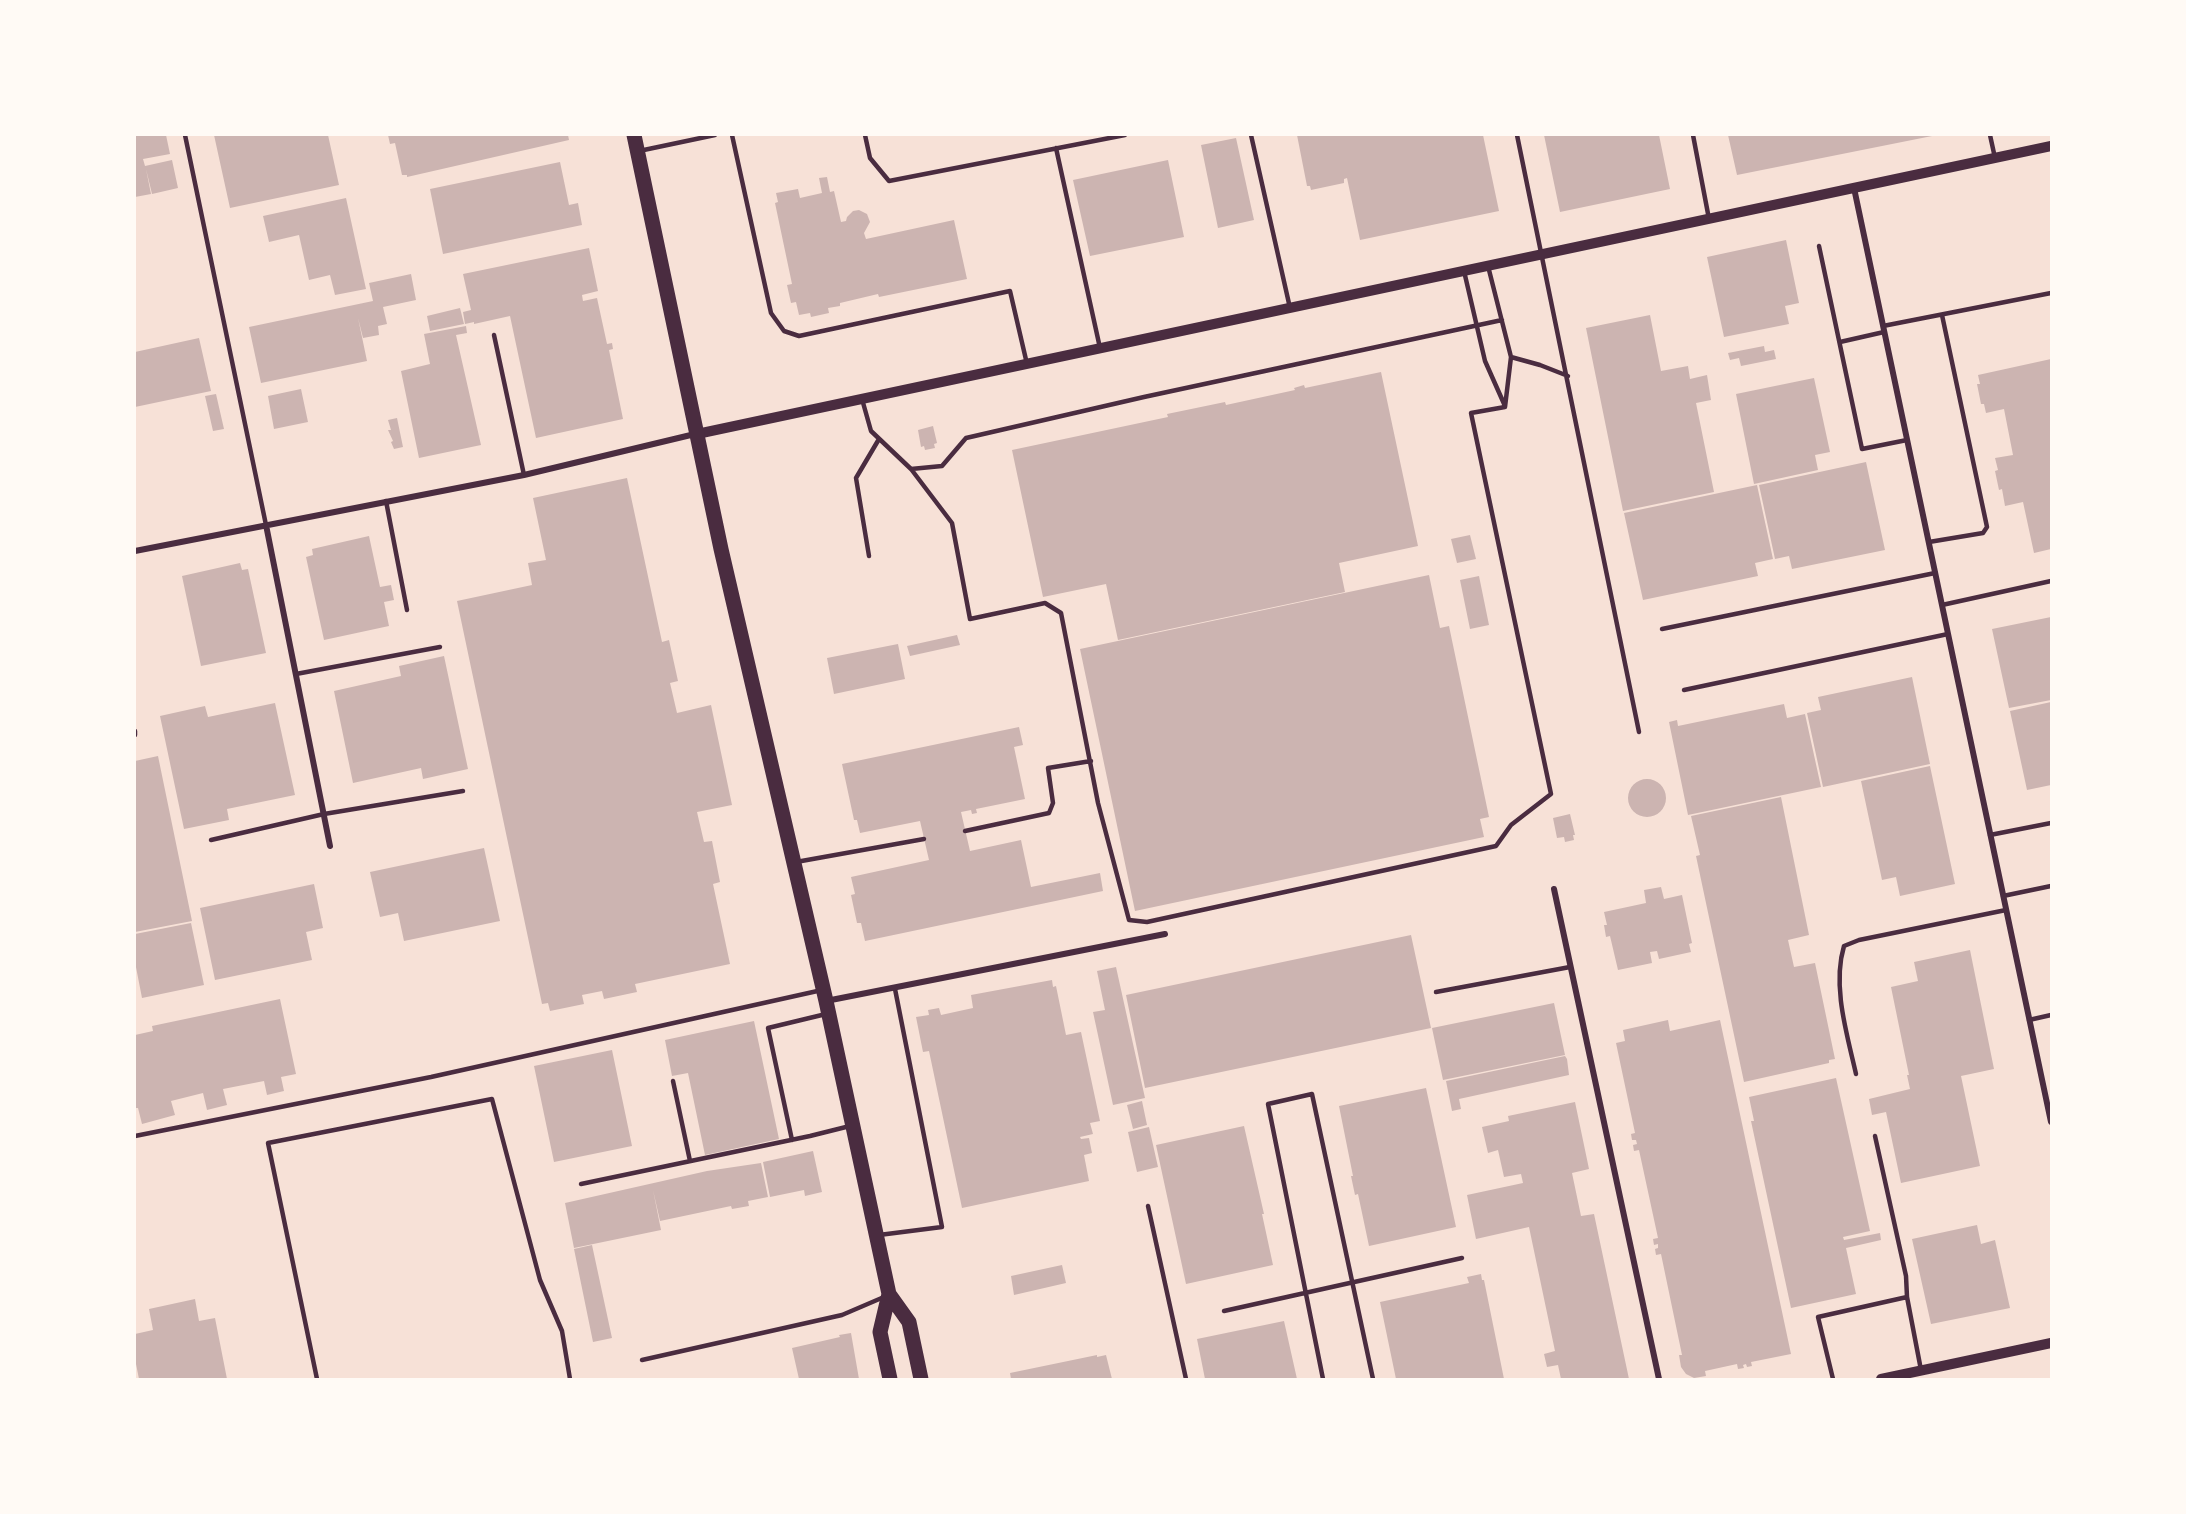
<!DOCTYPE html>
<html>
<head>
<meta charset="utf-8">
<style>
	body { margin:0 }
	#map { position:relative; width:2186px; height:1514px; overflow:hidden; background:#f7e1d7; font-family:Georgia,serif }
	canvas { display:block }
	.frame { position:absolute; inset:0; border:136px solid #fffaf5; pointer-events:none }
</style>
</head>
<body>
<div id="map">
<canvas width="2186" height="1514"></canvas>
<div class="frame"></div>
</div>
<script>
const g = document.querySelector('canvas').getContext('2d');
g.lineJoin = 'round';
function paint(path, color) { g.fillStyle = color; g.fill(path, 'evenodd'); }
function trace(path, color, width, dash) { g.strokeStyle = color; g.lineWidth = width; g.lineCap = dash ? 'butt' : 'round'; g.setLineDash(dash || []); g.stroke(path); }
paint(new Path2D(`
	M135,135H166L170,154L143,159L145,166L172,160L178,188L152,194L146,169L151,194L135,197Z
	M214,135H328L339,185L230,208Z
	M388,135H568L569,140L407,177V175H402L395,143L390,144Z
	M1297,135H1483L1499,211L1360,240L1347,178L1344,179V183L1311,190L1310,186H1307Z
	M1544,135H1659L1670,189L1560,212Z
	M1728,135H1932V136L1737,175Z
	M1236,138L1254,220L1218,228L1201,145Z
	M1168,160L1184,237L1090,256L1073,180Z
	M560,162L569,205L578,203L582,225L443,254L430,189Z
	M827,177L830,192L834,191L841,222L846,221L847,217L853,211L859,210L867,214L870,222L864,233L866,239L954,220L967,279L879,297L878,294L840,303V306L828,308L829,313L811,317L810,313L799,315L796,302L791,303L787,285L792,284L775,203L778,202L776,193L798,189L800,198L822,193L819,178Z
	M346,198L366,289L335,295L330,275L309,280L299,235L269,242L263,216Z
	M1786,240L1799,303L1785,306L1789,324L1724,337L1707,257Z
	M589,248L598,291L582,295L583,301L597,298L607,344L612,343L613,349L609,350L623,419L536,438L510,316L474,324V322L465,324L463,312L471,310L463,274Z
	M411,274L416,300L383,307L387,324L378,326L379,335L363,338L358,318L367,361L261,383L249,327L373,301L369,283Z
	M460,308L464,324L430,331L427,316Z
	M1650,315L1661,371L1688,366L1690,379L1707,375L1711,400L1696,403L1714,492L1623,511L1586,328Z
	M466,326L467,333L456,335L481,445L419,458L401,371L430,364L424,334Z
	M199,338L211,391L135,407V352Z
	M1764,346L1765,352L1774,350L1776,359L1741,366L1739,358L1730,360L1728,353Z
	M2051,359V549L2034,553L2023,502L2005,506L2002,489L1999,490L1995,471L1998,470L1995,458L2013,455L2004,409L1986,413L1984,404H1981L1977,384H1980L1978,375Z
	M1381,372L1418,546L1339,563L1345,592L1118,640L1106,584L1043,597L1012,450L1168,417L1167,414L1225,402L1226,405L1295,390L1294,388L1304,385L1305,388Z
	M1814,378L1830,452L1815,455L1818,470L1754,484L1736,394Z
	M301,389L308,422L274,429L268,396Z
	M216,394L224,429L213,431L205,396Z
	M397,418L403,447L394,449L391,442L393,441L388,430H391L388,420Z
	M933,426L937,443L934,444L935,448L925,450L924,446L921,447L918,430Z
	M1866,462L1885,550L1792,569L1789,556L1775,559L1759,485Z
	M627,478L662,642L669,640L678,681L670,683L677,713L711,705L732,805L697,812L704,842L712,841L720,882L713,884L730,964L635,984L637,992L604,999L602,991L582,995L584,1004L550,1011L548,1003L542,1004L457,601L532,585L528,563L546,560L533,498Z
	M1757,485L1773,559L1755,563L1758,576L1643,600L1624,513Z
	M1470,535L1476,559L1457,563L1451,539Z
	M369,536L380,587L391,585L394,600L384,602L389,626L324,640L306,557L313,555L312,549Z
	M240,563L242,570L248,569L266,653L201,666L182,576Z
	M1429,575L1440,628L1449,626L1489,817L1480,819L1484,837L1135,911L1080,649Z
	M1479,576L1489,625L1470,629L1460,580Z
	M2051,617V700L2009,708L1992,629Z
	M957,635L960,645L910,656L907,646Z
	M898,644L905,679L834,694L827,658Z
	M444,656L468,769L423,779L421,768L353,783L334,691L401,676L399,666Z
	M1912,677L1930,764L1823,787L1807,713L1821,710L1818,697Z
	M2051,702V785L2027,790L2010,711Z
	M275,703L295,795L227,809L229,820L184,829L160,716L205,706L208,717Z
	M1784,704L1787,718L1805,714L1821,787L1688,815L1669,722L1677,720L1678,726Z
	M1019,727L1023,745L1014,747L1025,799L976,809L977,813L972,814L971,810L961,812L970,851L1021,840L1031,887L1100,873L1103,891L865,941L861,923H857L851,895L855,894L851,877L929,860L920,821L860,833L857,820H854L842,764Z
	M158,756L192,921L135,932V761Z
	M1930,766L1955,884L1900,896L1896,877L1882,880L1861,781Z
	M1628 798a19 19 0 1 1 38 0a19 19 0 1 1-38 0Z
	M1781,797L1809,935L1788,940L1794,967L1815,963L1835,1059L1829,1060V1063L1744,1082L1696,856L1700,855L1691,816Z
	M1570,814L1575,835H1573L1574,840L1565,842L1564,837L1557,838L1553,818Z
	M484,848L500,921L404,941L398,913L380,917L370,872Z
	M314,884L323,928L306,932L312,960L215,980L200,908Z
	M1661,887L1664,899L1682,895L1692,943L1689,944L1691,952L1659,959L1657,951L1650,952L1652,963L1618,970L1610,936L1606,937L1604,925H1607L1604,912L1646,903L1644,890Z
	M191,923L204,985L142,998L135,962V934Z
	M1411,935L1431,1028L1145,1088L1126,995Z
	M1970,950L1994,1069L1961,1076L1980,1166L1901,1183L1886,1112L1872,1115L1869,1099L1910,1089L1907,1075H1909L1891,987L1918,981L1914,962Z
	M1116,967L1145,1098L1113,1105L1093,1012L1105,1010L1097,971Z
	M1052,980L1053,987L1056,986L1066,1035L1081,1032L1100,1121L1090,1123L1093,1134L1080,1137L1081,1139L1089,1138L1092,1153L1084,1155L1089,1181L962,1208L929,1051L923,1052L916,1017L929,1015L928,1010L939,1008L941,1015L973,1008L971,995Z
	M280,999L296,1074L281,1077L284,1091L267,1095L264,1081L223,1089L227,1105L207,1110L203,1093L171,1101L175,1115L142,1124L138,1108H135V1035L153,1031L152,1026Z
	M1554,1003L1565,1055L1443,1080L1432,1028Z
	M1668,1020L1670,1031L1720,1020L1791,1354L1751,1362L1752,1366L1747,1367L1746,1364L1743,1365L1744,1368L1738,1369L1737,1364L1705,1371L1706,1376L1694,1378L1686,1374L1681,1367L1679,1355H1682L1661,1254L1656,1255L1655,1249L1658,1248V1244L1654,1245L1653,1239L1658,1238L1639,1150L1634,1151L1633,1145L1637,1144L1636,1140H1632L1631,1134L1635,1133L1616,1043L1625,1041L1623,1030Z
	M754,1021L779,1139L705,1155L688,1073L672,1076L665,1040Z
	M612,1050L632,1146L554,1162L534,1066Z
	M1565,1056L1567,1059L1569,1075L1459,1099L1461,1109L1452,1111L1446,1081Z
	M1836,1078L1870,1231L1843,1237L1844,1240L1880,1233L1881,1240L1846,1248L1856,1294L1791,1308L1751,1121H1754L1749,1097Z
	M1426,1088L1456,1227L1369,1246L1358,1194L1355,1195L1351,1176H1353L1339,1106Z
	M1142,1101L1147,1125L1133,1129L1127,1105Z
	M1575,1102L1589,1169L1572,1173L1581,1216L1594,1214L1629,1379H1561L1558,1365L1547,1367L1544,1354L1555,1351L1529,1227L1476,1239L1467,1195L1523,1183L1521,1174L1504,1177L1498,1150L1488,1153L1482,1127L1509,1121L1508,1116Z
	M1244,1126L1264,1214H1262L1273,1265L1186,1284L1156,1145Z
	M1149,1127L1158,1167L1137,1172L1128,1132Z
	M813,1151L822,1192L805,1196L804,1190L770,1197L763,1162Z
	M761,1163L768,1197L748,1201L749,1206L732,1209L731,1206L660,1221L653,1190L661,1230L574,1248L565,1203L707,1171Z
	M1977,1225L1981,1244L1995,1240L2010,1308L1931,1324L1912,1239Z
	M592,1245L612,1338L593,1342L574,1249Z
	M1062,1265L1066,1283L1014,1295L1011,1276Z
	M1481,1274L1482,1280H1484L1504,1379H1396L1380,1302L1469,1283L1467,1277Z
	M195,1299L199,1321L215,1318L227,1379H139L135,1359V1334L153,1330L149,1309Z
	M1284,1321L1297,1379H1205L1197,1339Z
	M851,1333L859,1379H799L792,1348L840,1337L839,1335Z
	M1097,1355V1357L1106,1355L1112,1379H1011L1010,1373Z`), '#ccb4b1');
trace(new Path2D(`
	M185,135L266,525
	M732,135L771,313L784,331L799,336L1010,291L1027,364
	M865,135L870,158L889,181L1125,135
	M1251,135L1290,308
	M1517,135L1639,732
	M1693,135L1709,219
	M1990,135L1995,158
	M1056,148L1100,348
	M639,151L715,135
	M1819,246L1862,449L1907,440
	M1488,266L1511,357L1505,407
	M1464,271L1485,361L1505,406
	M1883,326L2051,293
	M494,335L524,475
	M1840,342L1884,332
	M1511,357L1540,365L1568,376
	M862,399L871,431L911,469L942,466L966,438L1144,397L1502,320
	M911,469L952,523L970,619L1045,603L1061,613L1098,803L1129,920L1147,922L1496,846L1511,825L1551,794L1471,413L1505,407
	M386,501L407,610
	M1929,542L1983,533L1987,527L1942,315
	M869,556L856,478L879,439
	M1942,605L2051,581
	M1662,629L1935,573
	M296,674L440,647
	M1684,690L1948,634
	M135,731V735
	M965,831L1049,813L1053,803L1048,768L1091,761
	M1990,835L2051,823
	M211,840L324,814L463,791
	M796,862L924,839
	M2003,896L2051,886
	M1436,992L1570,967
	M2029,1020L2051,1015
	M1856,1074C1847,1034 1832,986 1844,946L1859,940L2006,910
	M673,1081L690,1161
	M135,1136L431,1077L822,990
	M1875,1136L1906,1276L1907,1297
	M792,1140L768,1028L826,1014
	M581,1184L810,1136L850,1126
	M1148,1206L1186,1379
	M879,1235L942,1227L895,989
	M1224,1311L1462,1258
	M642,1360L842,1315L884,1297
	M317,1379L268,1143L492,1099L540,1280L562,1331L570,1379
	M1323,1379L1268,1104L1312,1094L1373,1379
	M1833,1379L1818,1317L1907,1297L1921,1370`), '#4a2c40', 4.5);
trace(new Path2D(`
	M1854,188L2051,1122
	M266,525L330,846
	M135,551L524,475L695,434
	M1554,889L1659,1379
	M826,1001L1165,934`), '#4a2c40', 6);
trace(new Path2D(`
	M697,434L2051,146
	M1881,1379L2051,1343`), '#4a2c40', 10);
trace(new Path2D(`
	M634,135L721,549L826,1001L889,1294L909,1322L921,1379
	M889,1294L880,1332L890,1379`), '#4a2c40', 15);
</script>
</body>
</html>
